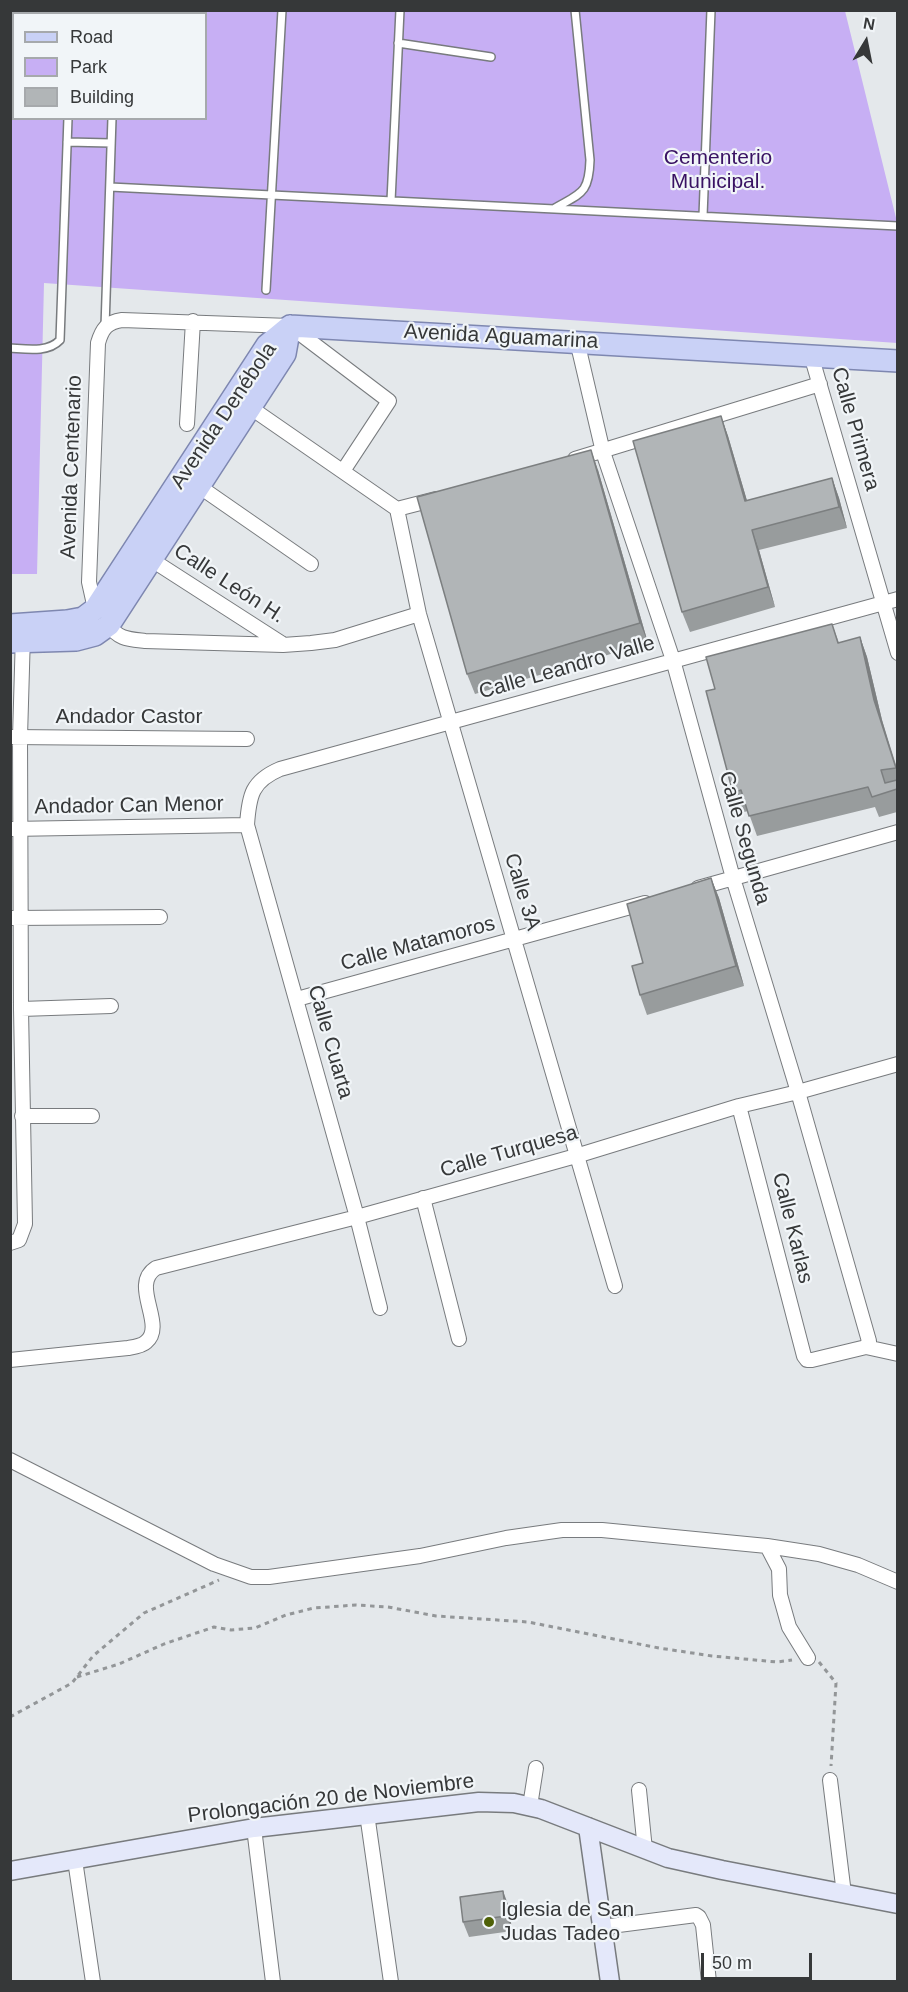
<!DOCTYPE html>
<html>
<head>
<meta charset="utf-8">
<style>
	body { margin:0 }
	#map { position:relative; width:908px; height:1992px; overflow:hidden; background:#e4e8eb; font-family:Helvetica,sans-serif }
	canvas { display:block }
	.frame { position:absolute; inset:0; border:12px solid #363839; pointer-events:none }
	.legend { position:absolute; left:12px; top:12px; width:195px; height:108px; box-sizing:border-box; background:#f1f5f8; border:2px solid #a6a9ac; margin:0; padding:8px 10px; list-style:none; font-size:18px; color:#363839 }
	.legend li { display:flex; align-items:center; gap:12px; height:30px }
	.legend b { width:30px; border:2px solid #a6a9ac }
	.north { position:absolute; left:836px; top:12px; width:60px; height:60px; -webkit-text-stroke:4px #f1f5f8; paint-order:stroke; rotate:10deg; font-size:16px; font-weight:700; line-height:24px; text-align:center; color:#363839 }
	.north::after { content:''; display:block; margin:auto; width:21px; height:27px; background:#363839; clip-path:polygon(50% 0,100% 100%,50% 72%,0 100%) }
	.scale { position:absolute; left:701px; top:1953px; width:111px; height:27px; box-sizing:border-box; border:3px solid #363839; border-top:0; padding-left:8px; font-size:18px; line-height:21px; white-space:nowrap; color:#363839; -webkit-text-stroke:4px #f1f5f8; paint-order:stroke }
</style>
</head>
<body>
<div id="map">
<canvas width="908" height="1992"></canvas>
<div class="frame"></div>
<ul class="legend">
<li><b style="height:8px;background:#c9d1f6"></b>Road</li>
<li><b style="height:16px;background:#c7aff4"></b>Park</li>
<li><b style="height:16px;background:#b1b5b7"></b>Building</li>
</ul>
<div class="north">N</div>
<div class="scale">50 m</div>
</div>
<script>
const g = document.querySelector('canvas').getContext('2d');
g.lineJoin = 'round';
function paint(path, color) { g.fillStyle = color; g.fill(path, 'evenodd'); }
function trace(path, color, width, dash) { g.strokeStyle = color; g.lineWidth = width; g.lineCap = dash ? 'butt' : 'round'; g.setLineDash(dash || []); g.stroke(path); }
function label(font, color, halo, rows, align = 'center') {
  g.font = font + ' Helvetica,sans-serif'; g.lineWidth = 4.5; g.setLineDash([]); g.textBaseline = 'middle'; g.strokeStyle = halo; g.fillStyle = color; for (const [text, x, y, turn = 0] of rows) {
    g.save(); g.translate(x, y); g.rotate((+turn || 0) * Math.PI / 180); g.textAlign = isNaN(turn) ? turn : align; if (halo) g.strokeText(text, 0, 0); g.fillText(text, 0, 0); g.restore();
  }
}
paint(new Path2D(`
	M10,11H845L897,222V343L44,283L37,574H11ZM14,14H206V118H14Z`), '#c7aff4');
const lane = new Path2D(`
	M71,14V10
	M115,14L116,10
	M398,43L491,57
	M67,142L111,143
	M110,187L898,226
	M391,201L400,10
	M555,208C581,193 589,194 590,160L575,10
	M703,216L711,10
	M266,290L282,10
	M105,327L112,118
	M10,348C26,349 48,353 60,340L68,118`);
const street = new Path2D(`
	M577,341L603,452L673,660L733,878L798,1092L869,1341L866,1347
	M811,355L898,653
	M251,408L397,509
	M187,424L193,321
	M575,459L820,384
	M200,487L311,564
	M397,509L419,614L615,1286
	M397,509L436,499
	M152,560L281,643
	M95,609L89,582L98,343C102,329 107,322 122,320L290,326L389,401L343,471
	M109,625C118,639 128,639 145,641L283,645L311,643L335,640L419,614
	M10,737L247,739
	M10,829L247,825
	M698,888L898,832
	M10,918L160,917
	M297,999L645,903
	M21,1009L111,1006
	M739,1106L804,1356L807,1360H812L866,1347
	M22,1116H92
	M423,1198L459,1339
	M10,1243L19,1240L25,1224L21,1009L20,737L23,634
	M380,1308L357,1217L247,825C249,795 252,781 280,769L898,599
	M866,1347L898,1354
	M10,1360L128,1348C134,1347 142,1346 146,1342C167,1325 129,1285 156,1268L357,1217L576,1156L739,1106L798,1092L898,1064
	M10,1460L214,1564L251,1577H269L420,1556L506,1538L562,1530H602L767,1546L819,1554L858,1565L898,1582
	M767,1546L779,1569L780,1595L789,1627L808,1658
	M830,1780L844,1894
	M639,1790L645,1850
	M530,1806L536,1768
	M367,1814L391,1982
	M254,1828L273,1982
	M75,1860L93,1982
	M603,1927L696,1915L699,1917L703,1925L709,1982`);
const secondary = new Path2D(`
	M588,1827L610,1982
	M10,1871L254,1828L479,1802L514,1803L541,1809L668,1858L722,1870L898,1904`);
const primary = new Path2D(`
	M290,326L898,361
	M10,625L67,621L83,618L95,609L267,345L290,326
	M10,642L76,640L95,635L109,625L285,354L290,326`);
trace(lane, '#787b7e', 10);
trace(street, '#787b7e', 16);
trace(secondary, '#787b7e', 21);
trace(primary, '#7e87b0', 24);
trace(new Path2D(`
	M819,1662L836,1683L831,1766
	M77,1677L119,1664L164,1644L214,1627L231,1630L255,1628L286,1615L314,1608L356,1605L388,1607L436,1616L528,1622L659,1648L712,1656L777,1662L792,1660
	M10,1717L72,1683L93,1656L144,1613L219,1580`), '#939698', 3, [4.5, 4.5]);
trace(lane, '#fff', 7);
trace(street, '#fff', 14);
trace(secondary, '#e4e8fa', 18);
trace(primary, '#c9d1f6', 21);
paint(new Path2D(`
	M721,416L728,436L747,501L832,478L839,498L847,528L759,550L775,607L690,632L682,612Z
	M598,470L648,643L475,694L467,674Z
	M832,624L839,643L860,637L867,657L882,720L897,768V812L879,817L875,807L757,836L748,811L740,813L733,793L715,689Z
	M711,878L719,898L744,986L647,1015L640,995L643,963Z
	M509,1907L512,1931L469,1937L463,1922Z`), '#989c9d');
paint(new Path2D(`
	M721,416L728,436L753,521L745,501Z
	M591,450L598,470L648,643L640,623Z
	M832,478L839,498L847,528L839,507Z
	M752,530L759,550L775,607L768,587Z
	M860,637L867,657L882,720L897,771L874,700Z
	M711,878L719,898L744,986L736,966Z
	M503,1891L509,1907L512,1931L506,1916Z`), '#7c7f80');
const building = new Path2D(`
	M721,416L745,501L832,478L839,507L752,530L768,587L682,612L633,441Z
	M591,450L640,623L467,674L417,497Z
	M832,624L838,643L860,637L874,700L896,768L881,770L885,783L897,780V789L872,797L868,787L749,816L741,790L733,793L706,691L715,689L706,657Z
	M711,878L736,966L640,995L632,966L643,963L627,904Z
	M503,1891L506,1916L463,1922L460,1897Z`);
paint(building, '#b1b5b7');
trace(building, '#7c7f80', 1.5);
for (const [x, y, r, color] of [
	[489,1922,6,"#4f6108"]
]) { const dot = new Path2D(); dot.arc(x, y, r, 0, 2 * Math.PI); g.fillStyle = color; g.fill(dot); trace(dot, '#f1f5f8', 2); }
label('21px', '#391263', '#f1f5f8', [
	["Cementerio",718,158],
	["Municipal.",718,182]
]);
label('21px', '#363839', '#f1f5f8', [
	["Avenida Aguamarina",501,337,3],
	["Avenida Denébola",224,416,-56],
	["Calle Primera",855,429,74],
	["Avenida Centenario",72,467,-88],
	["Calle León H.",229,584,33],
	["Calle Leandro Valle",567,668,-16],
	["Andador Castor",129,717],
	["Andador Can Menor",129,806,-1],
	["Calle Segunda",744,838,74],
	["Calle 3A",522,892,73],
	["Calle Matamoros",418,944,-15],
	["Calle Cuarta",330,1042,74],
	["Calle Turquesa",509,1152,-16],
	["Calle Karlas",792,1228,76],
	["Prolongación 20 de Noviembre",331,1799,-7]
]);
label('21px', '#363839', '#f1f5f8', [
	["Iglesia de San",501,1910],
	["Judas Tadeo",501,1934]
], 'left');
</script>
</body>
</html>
